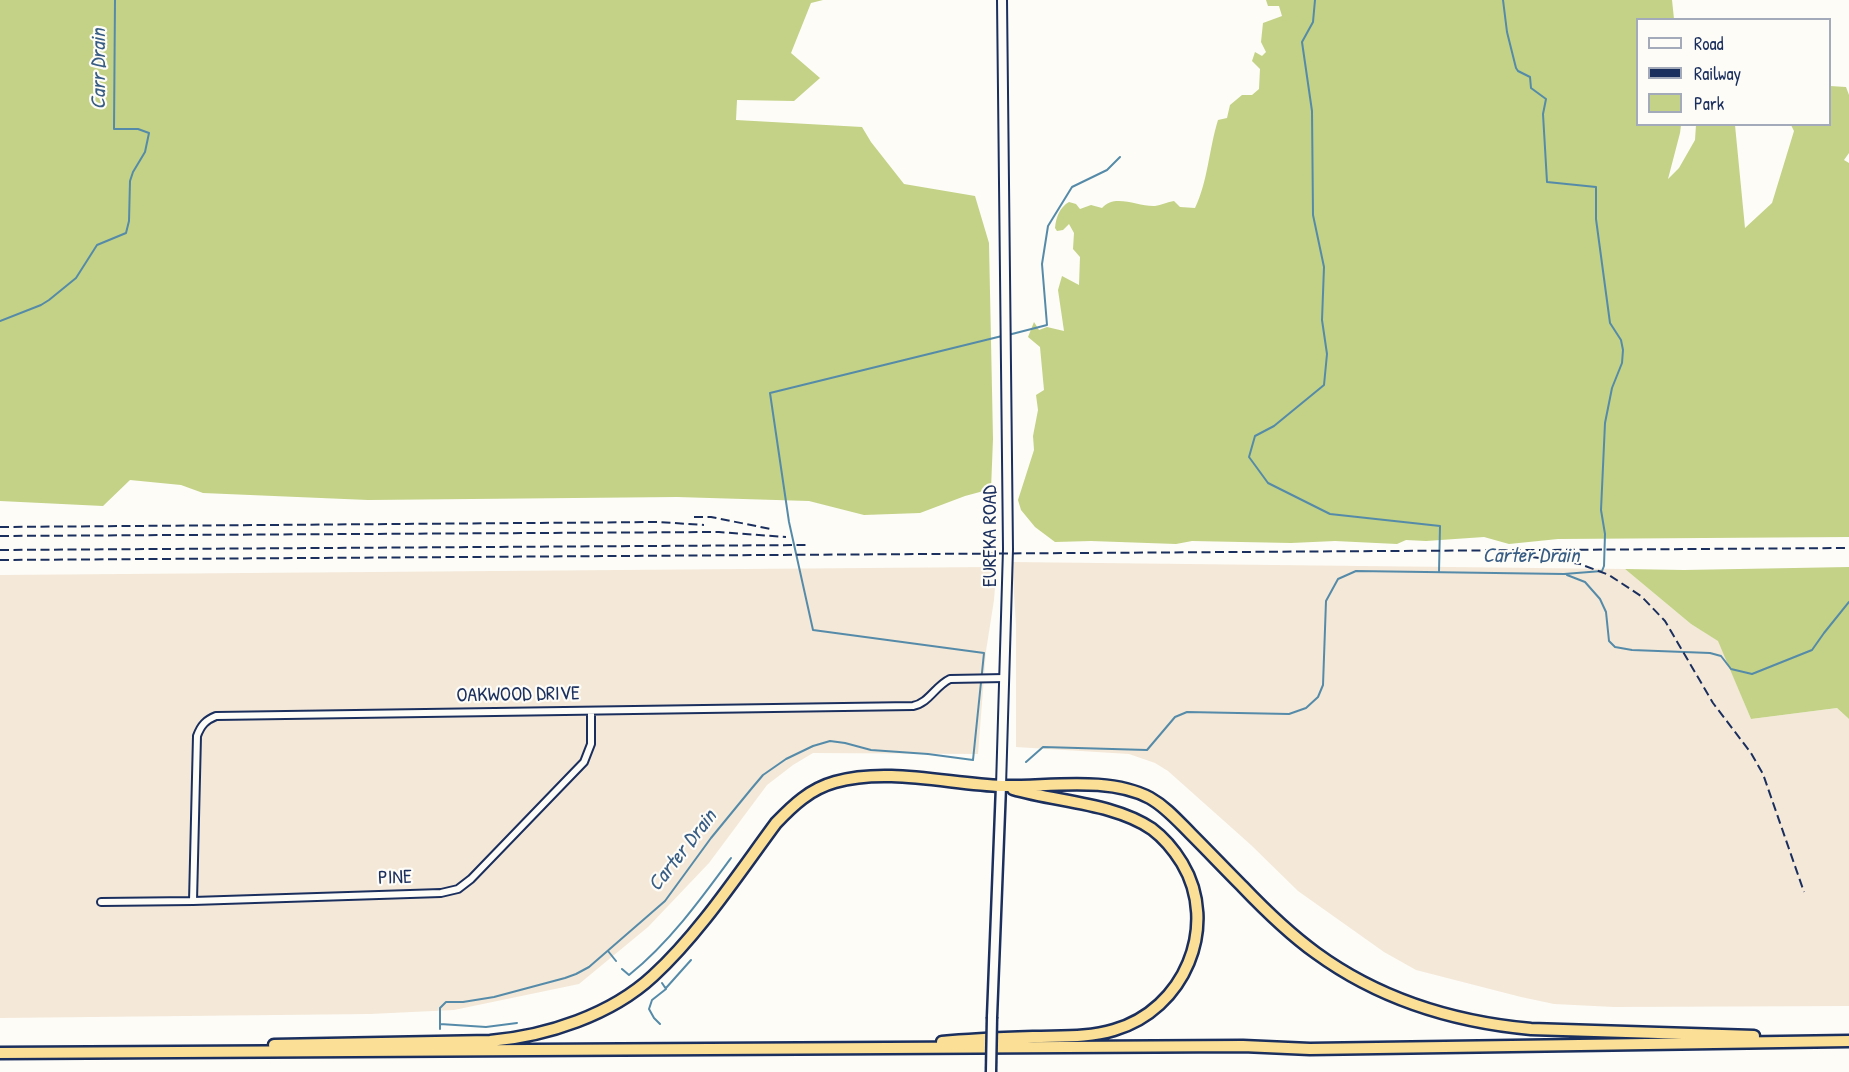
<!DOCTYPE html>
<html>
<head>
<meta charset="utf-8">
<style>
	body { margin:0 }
	#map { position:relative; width:1849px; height:1072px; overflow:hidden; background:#fdfcf7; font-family:"Patrick Hand",sans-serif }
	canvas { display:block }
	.legend { position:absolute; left:1636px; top:18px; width:195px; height:108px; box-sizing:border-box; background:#fdfcf7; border:2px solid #a3aaba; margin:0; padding:8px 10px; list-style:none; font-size:18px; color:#1b2f5e }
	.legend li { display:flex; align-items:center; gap:12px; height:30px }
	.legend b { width:30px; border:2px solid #a3aaba }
</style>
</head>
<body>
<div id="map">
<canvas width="1849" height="1072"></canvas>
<ul class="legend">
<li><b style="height:8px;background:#fdfcf7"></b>Road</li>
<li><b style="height:8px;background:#1b2f5e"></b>Railway</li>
<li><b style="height:16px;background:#c3d286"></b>Park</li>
</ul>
</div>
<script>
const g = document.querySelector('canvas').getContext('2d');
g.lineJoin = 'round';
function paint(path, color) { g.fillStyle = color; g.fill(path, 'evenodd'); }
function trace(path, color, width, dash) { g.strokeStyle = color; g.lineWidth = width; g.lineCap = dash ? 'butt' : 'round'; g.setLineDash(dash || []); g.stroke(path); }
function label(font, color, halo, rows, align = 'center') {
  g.font = font + ' "Patrick Hand",sans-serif'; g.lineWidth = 4.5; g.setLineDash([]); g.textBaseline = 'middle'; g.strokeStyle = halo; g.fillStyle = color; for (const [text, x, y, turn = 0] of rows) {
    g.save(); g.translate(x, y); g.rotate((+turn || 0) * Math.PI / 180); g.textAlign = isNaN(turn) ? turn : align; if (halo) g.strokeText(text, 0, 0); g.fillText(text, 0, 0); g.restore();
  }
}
paint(new Path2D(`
	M1012,562L1625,569L1691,624L1719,641L1751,719L1837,708L1849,719V1006L1614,1007L1554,1004L1521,997L1416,970L1384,952L1298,891L1251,845L1168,771L1155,763L1129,754L1016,747V625Z
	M991,567L996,575L994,600L986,651L978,754L813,753L793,765L767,785L709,863L648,927L579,984L454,1010L370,1014L0,1018V575Z`), '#f4e8d8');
paint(new Path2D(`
	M0,0H823L811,3L791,53L820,78L794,101L737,100L736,120L862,127L871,142L904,184L975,196L989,243L993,439L991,489L965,496L920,513L864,515L809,501L677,497L368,500L203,493L181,485L130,480L103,506L0,501Z
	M1266,0H1672L1674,19L1638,20V124L1681,125L1680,133L1668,179L1679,168L1695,140L1696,125H1735L1745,228L1772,203L1794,131L1791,125L1830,124V86L1846,87L1849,95V153L1844,160L1849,163V537L1558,539L1509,544L1484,537L1426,541L1406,540L1397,544L1335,541L1291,543L1192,541L1176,544L1091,541L1055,542L1035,527L1021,510L1018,500L1034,450L1033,436L1038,410L1036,395L1044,390L1040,347L1028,337L1034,322L1039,330L1047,327L1064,331L1058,290L1062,276L1079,285L1080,257L1073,249L1074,233L1069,224L1063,230L1057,231L1055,228C1056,217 1060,207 1069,202L1076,204L1080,209L1091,205L1102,208C1115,193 1138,207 1155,206C1161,205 1168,202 1174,201L1180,207L1195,208C1208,181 1209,149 1218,120L1227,118L1230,105L1242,95H1252L1259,89L1260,69L1252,61L1255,52L1262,56L1266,52L1261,42L1263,23L1282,16L1279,6H1268Z
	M1849,567V719L1837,708L1751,719L1718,641L1691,624L1625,569L1684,570Z`), '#c3d286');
trace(new Path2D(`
	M1315,0L1313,22L1302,42L1312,111L1313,215L1324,267L1322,320L1327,354L1324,385L1274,426L1255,436L1249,457L1268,483L1330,514L1440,526L1439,572
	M0,321L41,305L49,300L76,278L97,245L126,233L129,221L130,181L133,172L145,152L149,133L138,129H114L115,0
	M1008,335L1047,325L1042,264L1048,226L1072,187L1107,170L1120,157
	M1567,575L1585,582L1600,599L1606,612L1609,641L1615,647L1632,650L1710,653L1721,656L1731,669L1752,674L1812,650L1824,633L1849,602
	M1026,762L1043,747L1147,750L1175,717L1187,712L1289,714L1306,708L1318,697L1323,685L1326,601L1338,579L1356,571L1564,574L1602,571L1604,566L1605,534L1601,510L1605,423L1612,388L1622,363L1623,350L1621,340L1610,323L1596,219V187L1547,182L1543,114L1546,99L1531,88L1530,77L1518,71L1516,68L1507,32L1503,0
	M608,951L616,961
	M622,969L629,975C669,943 701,899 731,858
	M665,987L666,988L691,960
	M440,1024L486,1027L517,1023
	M660,1024L654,1018L649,1009L652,1000L666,989L662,983
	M440,1029V1008L446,1002H463L494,997L565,978L576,974L589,967L665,901L711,838L752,788L763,775L786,759L813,746L830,741L845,743L871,750L928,754L973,760L984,653L813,630L789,522L770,393L1002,336`), '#558ba9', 2);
const minor = new Path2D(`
	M193,901L197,736C201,725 206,720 216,716L913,706C929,703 935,686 950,679L1005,678
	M101,902L193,901L441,893L458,889L471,879L584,762L591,744V711`);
const tertiary = new Path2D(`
	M1001,786L1008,549L1002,0`);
const secondary = new Path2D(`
	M992,1017L1001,786`);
const motorway = new Path2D(`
	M942,1042C972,1039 1002,1038 1033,1037C1060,1036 1088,1038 1114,1030C1184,1010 1220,926 1182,863C1174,850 1164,838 1152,829C1114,803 1057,802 1013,789
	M274,1045L490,1041C547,1036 611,1015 653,976C699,934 739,873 776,823C793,805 810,789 835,782C887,767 949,784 1002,786C1048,787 1109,776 1150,798C1166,807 1178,821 1191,834C1208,851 1225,869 1242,886C1263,908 1291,935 1316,953C1379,999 1454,1022 1531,1029L1754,1036
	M0,1053C414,1052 828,1049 1243,1046L1310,1049L1849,1041`);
trace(minor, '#1b2f5e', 10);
trace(tertiary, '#1b2f5e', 12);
trace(secondary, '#1b2f5e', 13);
trace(motorway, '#1b2f5e', 15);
trace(minor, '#fdfcf7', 6);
trace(tertiary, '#fdfcf7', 8);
trace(secondary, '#fdfcf7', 8);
trace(motorway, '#fbdf96', 10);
trace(new Path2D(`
	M694,517H711L771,529
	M0,527L659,522L704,525
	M0,536L719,532L786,537
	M0,550L810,545
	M1532,557L1580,564L1609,575L1641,596L1665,621L1713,703L1751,753L1763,774L1804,892
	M0,560L1849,548`), '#1b2f5e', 2, [9, 4.5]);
const secondaryBridge = new Path2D(`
	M991,1072L992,1017`);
trace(secondaryBridge, '#1b2f5e', 13, []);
trace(secondaryBridge, '#fdfcf7', 8);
label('20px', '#1b2f5e', '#fdfcf7', [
	["EUREKA ROAD",991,536,-90],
	["OAKWOOD DRIVE",518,695,-1],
	["PINE",395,878,-2]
]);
label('italic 21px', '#385d84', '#fdfcf7', [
	["Carr Drain",99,69,-90],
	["Carter Drain",1531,556],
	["Carter Drain",683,851,-52]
]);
</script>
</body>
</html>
